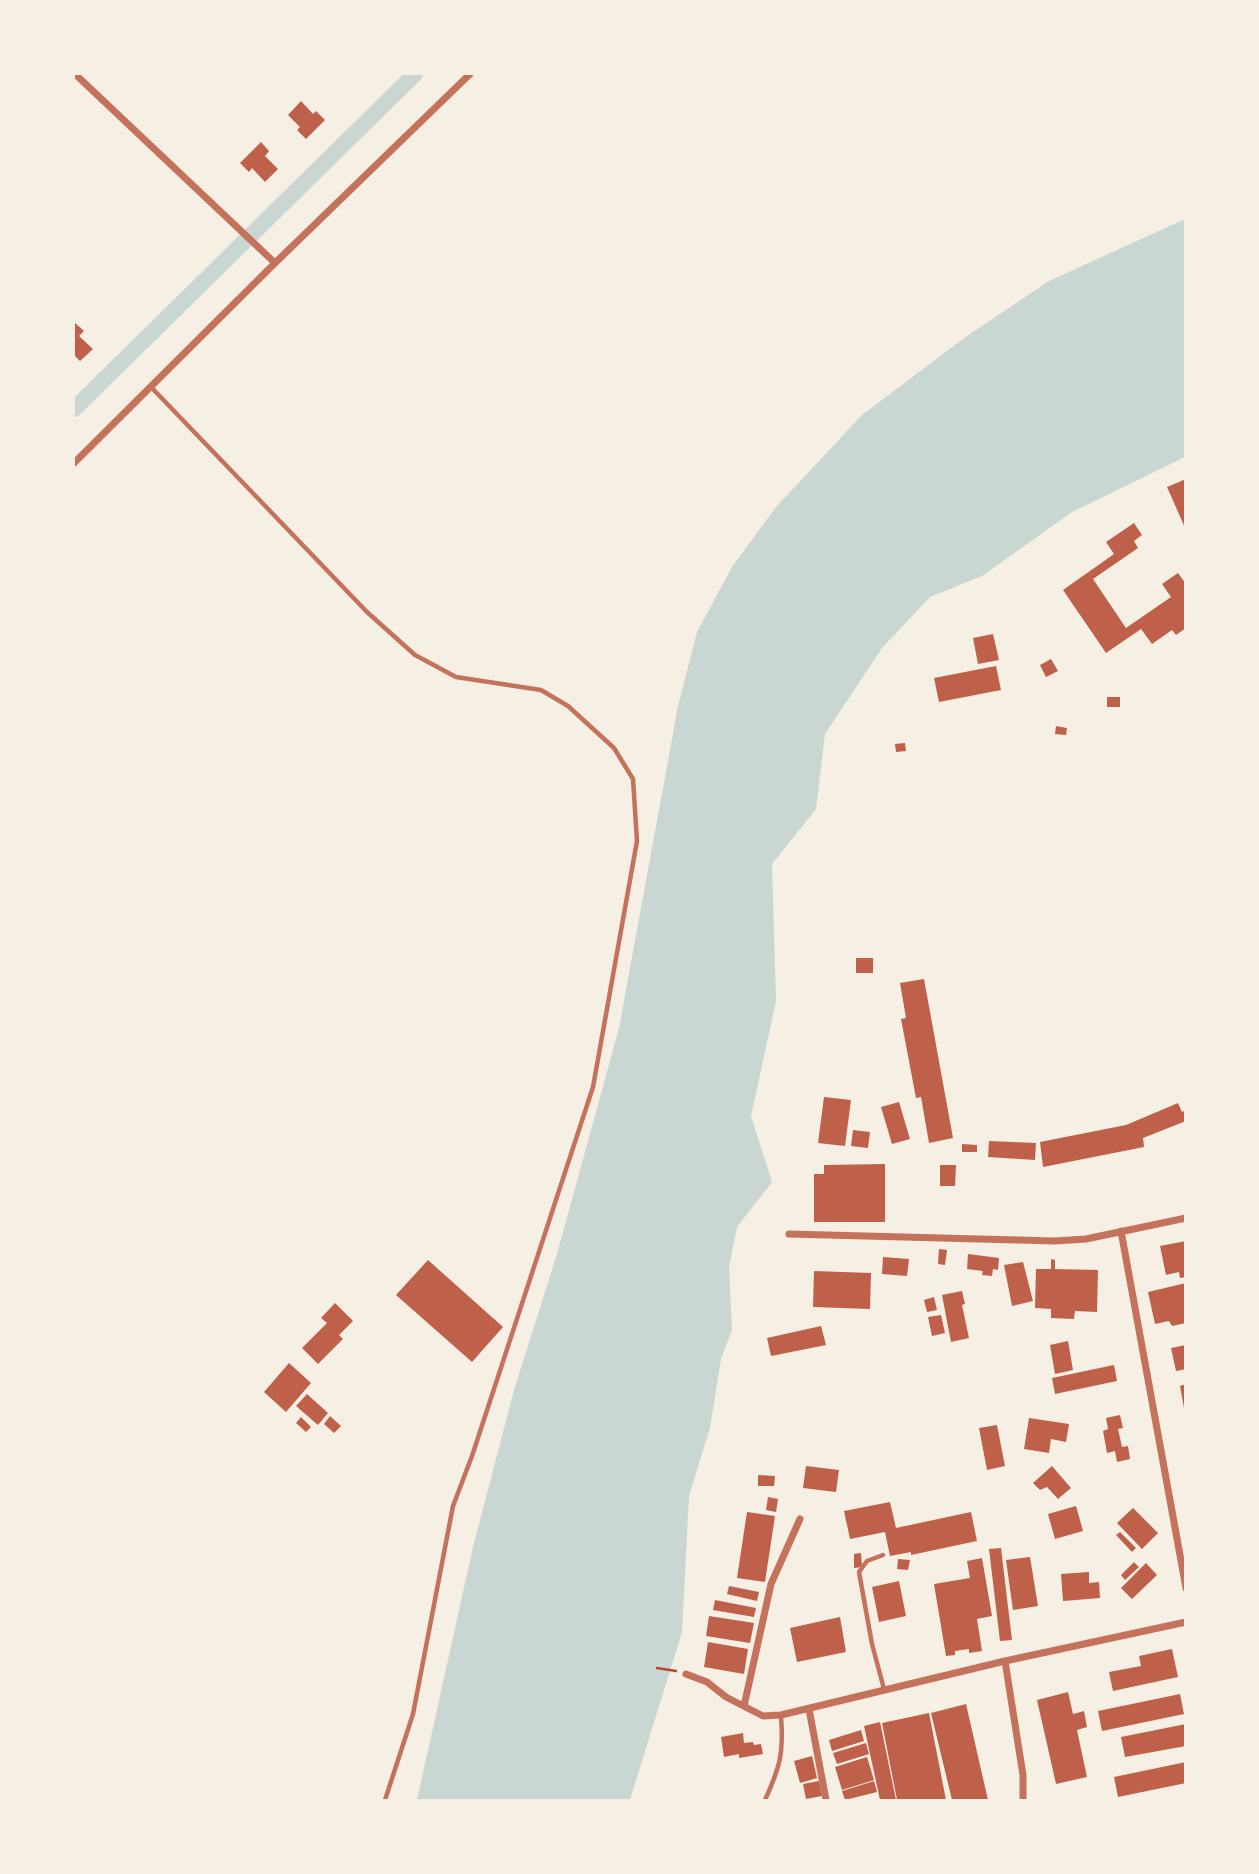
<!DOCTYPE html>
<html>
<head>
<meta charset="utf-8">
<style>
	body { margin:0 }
	#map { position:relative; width:1259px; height:1874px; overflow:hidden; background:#f6efe4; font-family:Lato,sans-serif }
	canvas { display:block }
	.frame { position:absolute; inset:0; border:75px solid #f6efe4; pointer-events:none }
</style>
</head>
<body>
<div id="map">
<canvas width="1259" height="1874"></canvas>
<div class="frame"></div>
</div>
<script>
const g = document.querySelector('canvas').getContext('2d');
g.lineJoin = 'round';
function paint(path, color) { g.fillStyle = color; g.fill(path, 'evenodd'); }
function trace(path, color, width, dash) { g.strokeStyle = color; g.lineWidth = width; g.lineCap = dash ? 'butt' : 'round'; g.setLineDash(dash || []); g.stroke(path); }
paint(new Path2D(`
	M1185,219V457L1072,512L982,576L930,597L882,648L825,734L816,809L772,864L776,1001L751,1116L772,1182L737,1227L729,1267L732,1330L721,1359L710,1428L689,1496L682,1632L630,1800H417L473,1547L514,1390L557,1254L619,1028L678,706L697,632L732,567L776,507L862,415L967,336L1049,281Z`), '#c9d6d2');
trace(new Path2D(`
	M74,409L415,74`), '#c9d6d2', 16);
paint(new Path2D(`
	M301,101L313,114L316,111L325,120L306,139L297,130L300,127L288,115Z
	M261,142L269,151L265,156L278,169L265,182L252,168L249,172L240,163Z
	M75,323L84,331L79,336L93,349L80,361L74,355Z
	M1186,479V530L1167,487Z
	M1134,523L1142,535L1134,541L1138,548L1093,579L1126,628L1171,597L1162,584L1178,573L1186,584V628L1176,635L1172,630L1152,644L1141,629L1106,653L1063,590L1114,554L1106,542Z
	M993,634L999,660L978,664L973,638Z
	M1051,659L1058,671L1046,677L1040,665Z
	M996,666L1001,690L939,702L934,678Z
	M1107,697H1120V707H1107Z
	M1056,726L1067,728L1066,735L1055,734Z
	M905,743L906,751L896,752L895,744Z
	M856,958H873V973H856Z
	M924,979L953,1138L929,1143L921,1097L916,1098L901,1019L906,1018L900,983Z
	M824,1097L851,1100L845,1146L818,1143Z
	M899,1102L910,1139L892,1144L881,1107Z
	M1178,1103L1182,1112L1186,1110V1121L1143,1138L1144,1147L1043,1167L1040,1142L1126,1125Z
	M853,1130L870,1132L868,1148L851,1146Z
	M989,1141L1036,1143L1035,1160L988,1157Z
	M962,1144L977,1145V1152H962Z
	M885,1164V1222H814V1174H824V1165Z
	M940,1165H956L955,1186H940Z
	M1186,1241V1277L1180,1278L1179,1272L1166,1275L1160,1246Z
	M939,1249L947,1250L945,1265L938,1264Z
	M968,1254L999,1258L998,1270L993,1269L992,1276L982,1275L983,1271L967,1269Z
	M883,1257L909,1259L907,1276L882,1274Z
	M1051,1259L1055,1260V1269L1098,1270L1097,1312L1075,1311L1074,1319L1051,1318V1309L1035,1308L1036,1269H1051Z
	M428,1260L503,1327L472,1362L396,1295Z
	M1023,1262L1033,1301L1012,1306L1004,1265Z
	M814,1271L871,1273L870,1309L813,1307Z
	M1186,1283V1323L1172,1326L1169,1321L1155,1324L1148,1292Z
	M962,1291L965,1304L962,1305L969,1338L951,1342L942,1295Z
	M934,1297L937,1310L927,1312L924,1300Z
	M335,1303L353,1321L339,1335L343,1339L318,1364L302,1348L327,1323L321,1318Z
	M941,1315L945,1333L932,1336L928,1317Z
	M821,1326L826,1345L771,1356L767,1338Z
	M1068,1341L1073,1370L1055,1374L1050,1345Z
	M1186,1345V1369L1176,1371L1171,1348Z
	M289,1363L311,1383L286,1412L264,1392Z
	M1114,1365L1117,1381L1055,1394L1052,1378Z
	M1186,1384V1408H1184L1180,1386Z
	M307,1394L328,1413L318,1425L296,1406Z
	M1120,1415L1123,1428L1118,1429L1122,1447L1128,1446L1130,1459L1117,1462L1115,1451L1107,1453L1103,1431L1108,1429L1106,1418Z
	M330,1416L341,1426L334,1433L324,1424Z
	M301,1417L311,1427L306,1432L296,1423Z
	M1029,1418L1069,1424L1066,1442L1051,1439L1049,1453L1024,1449Z
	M997,1425L1005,1466L987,1470L979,1428Z
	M806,1466L839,1470L836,1492L803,1488Z
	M1052,1466L1071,1488L1058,1499L1047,1487L1040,1490L1033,1483Z
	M758,1475L775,1476L774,1486H758Z
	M768,1497L778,1499L776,1512L766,1510Z
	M890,1502L896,1528L971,1512L977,1541L911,1555V1552L890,1556L885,1532L850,1539L844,1511Z
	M1076,1506L1083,1531L1055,1539L1048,1514Z
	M1133,1508L1158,1533L1142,1549L1117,1523Z
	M747,1512L775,1516L765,1582L737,1578Z
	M1120,1532L1136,1548L1132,1552L1116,1535Z
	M1001,1548L1012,1640L1000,1641L989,1549Z
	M861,1553L862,1567L854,1568V1554Z
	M1030,1557L1038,1606L1013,1610L1006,1560Z
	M982,1558L992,1616L977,1619L982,1651L969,1653V1649L955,1651V1655L946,1656L934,1584L970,1578L967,1561Z
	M898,1559L910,1560L908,1570L897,1569Z
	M1134,1562L1139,1567L1125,1580L1121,1575Z
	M1146,1563L1157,1575L1132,1599L1121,1588Z
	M1089,1572V1583L1099,1582L1100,1598L1063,1601L1061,1574Z
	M899,1581L906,1616L879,1622L872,1587Z
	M729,1586L759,1592L757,1601L727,1594Z
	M715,1600L756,1608L754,1617L713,1610Z
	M709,1616L754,1623L750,1643L706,1636Z
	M840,1617L846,1652L797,1662L790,1628Z
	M708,1642L748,1649L744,1674L704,1667Z
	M1172,1649L1178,1677L1113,1691L1109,1672L1141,1666L1139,1656Z
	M1068,1692L1073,1714L1084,1711L1087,1727L1077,1730L1087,1777L1056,1784L1037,1700Z
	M1180,1694L1184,1714L1102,1731L1098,1711Z
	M966,1704L988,1800H952L931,1713Z
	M929,1713L946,1800H897L882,1723Z
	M880,1722L896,1800H880L864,1726Z
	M1186,1724V1746L1125,1757L1121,1737Z
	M861,1730L864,1741L832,1751L829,1740Z
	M743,1733L744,1743L753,1742L754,1745L761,1744L763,1754L739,1758V1754L724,1757L721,1737Z
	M866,1743L869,1754L837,1764L833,1753Z
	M812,1756L817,1778L800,1783L794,1761Z
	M867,1757L874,1780L842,1790L835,1767Z
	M1186,1762V1783L1118,1797L1114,1777Z
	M819,1781L822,1796L806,1799L803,1784Z
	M874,1781L877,1792L845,1800L842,1791Z`), '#bf614a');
trace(new Path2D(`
	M657,1668L676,1671`), '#b5482f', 2.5);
trace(new Path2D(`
	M151,387L367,612L415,655L456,677L541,690L568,706L614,748L633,779L637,841L593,1087L472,1456L453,1506L413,1714L385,1800
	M883,1555L867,1561L859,1572L872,1644L884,1689
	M765,1800C780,1767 784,1753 781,1716`), '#c5725c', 4.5);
trace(new Path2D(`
	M75,74L275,263
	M74,463L275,263L470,74
	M1121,1231L1186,1588
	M789,1234L1055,1241L1086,1239L1186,1218
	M1005,1661L1023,1775V1800
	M686,1674L707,1682L726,1697L763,1716L781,1715L1005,1661L1186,1622
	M744,1706L771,1584L800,1519
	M809,1709L826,1800`), '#c5725c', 7);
</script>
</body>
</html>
